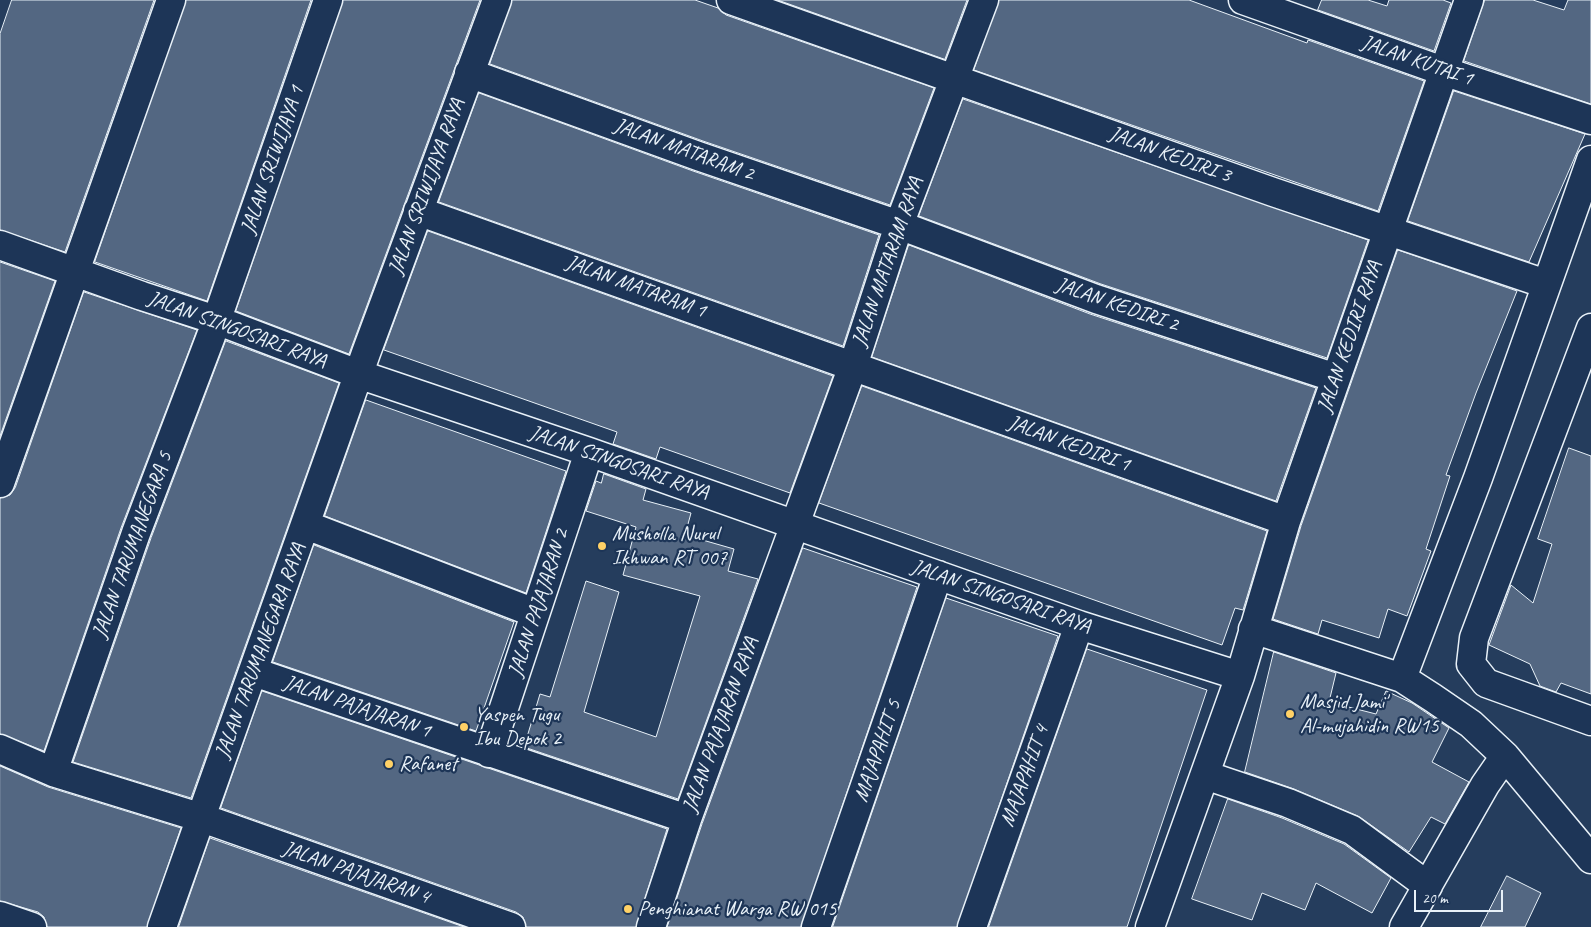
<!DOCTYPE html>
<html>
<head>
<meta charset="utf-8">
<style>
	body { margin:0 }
	#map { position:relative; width:1591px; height:927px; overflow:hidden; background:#253d5d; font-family:Caveat,sans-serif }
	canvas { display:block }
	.scale { position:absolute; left:1414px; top:890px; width:89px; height:22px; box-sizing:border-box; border:2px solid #e8f1f8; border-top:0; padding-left:6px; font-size:15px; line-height:18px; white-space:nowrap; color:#e8f1f8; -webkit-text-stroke:4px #1d3557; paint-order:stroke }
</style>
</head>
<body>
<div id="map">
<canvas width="1591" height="927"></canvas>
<div class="scale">20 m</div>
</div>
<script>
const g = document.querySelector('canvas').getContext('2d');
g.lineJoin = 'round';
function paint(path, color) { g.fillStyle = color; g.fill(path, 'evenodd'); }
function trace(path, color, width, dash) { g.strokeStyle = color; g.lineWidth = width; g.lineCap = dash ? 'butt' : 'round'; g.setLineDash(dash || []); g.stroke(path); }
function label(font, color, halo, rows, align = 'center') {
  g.font = font + ' Caveat,sans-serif'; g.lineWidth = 4.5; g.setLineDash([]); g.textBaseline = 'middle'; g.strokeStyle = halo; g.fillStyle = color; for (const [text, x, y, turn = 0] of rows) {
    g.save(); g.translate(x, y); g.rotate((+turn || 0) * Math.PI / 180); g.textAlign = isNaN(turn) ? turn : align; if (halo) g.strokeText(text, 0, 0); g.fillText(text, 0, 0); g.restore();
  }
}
const building = new Path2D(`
	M12,0H154L65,252L0,230V34Z
	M186,0H311L207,301L95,262Z
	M343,0H480L349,354L236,311Z
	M512,0H695L718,8L726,15L934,88L890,205L703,141L490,64Z
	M778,0H967L945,59Z
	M999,0H1189L1307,43L1308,40L1424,81L1378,211L974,70Z
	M1322,0H1368L1387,6L1389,0H1443L1451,3L1434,51L1318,10Z
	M1485,0H1533L1564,10L1568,0H1591V104L1464,61Z
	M1454,91L1585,134L1529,262L1408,221Z
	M479,93L693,171L879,235L843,346L439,202Z
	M963,99L1368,240L1327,358L1101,284L919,216Z
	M428,231L833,376L790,493L660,447L656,459L613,444L617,432L384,350Z
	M909,245L1090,314L1316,388L1276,501L872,357Z
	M1398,250L1517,291L1476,393L1446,475L1450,476L1426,549L1431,551L1407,616L1388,609L1379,638L1322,620L1318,634L1273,619L1301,526Z
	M0,262L55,281L0,436Z
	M84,292L197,330L121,528L44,751L0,734V498L10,495L15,488Z
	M226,341L339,383L191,798L73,762L151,538Z
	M862,386L1267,531L1243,610L1235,608L1222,645L819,503Z
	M366,400L566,471L526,593L325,516Z
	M1569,448L1591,456V694L1561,683L1556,692L1540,686L1530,664L1489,645L1511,585L1533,603L1552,544L1538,539Z
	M604,474L646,489L643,500L691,513L685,535L734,549L728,571L758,579L678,799L524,747L540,694L550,697L586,581L619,592L584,712L656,737L700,596L623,575L636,527L586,511L596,481L601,483Z
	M314,545L514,622L476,731L273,662Z
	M803,548L917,587L801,927H667L702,824Z
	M946,598L1058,636L957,927H833Z
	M1087,649L1207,690L1127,927H989Z
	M1274,652L1336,673L1329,702L1376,714L1386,691L1412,703L1449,728L1432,762L1469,782L1445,824L1431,817L1409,852L1358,816L1294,789L1245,772Z
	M262,691L667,829L636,927H526L523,917L516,912L221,808Z
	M0,766L48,787L181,828L147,927H47L44,917L38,912L0,901Z
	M1228,799L1282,818L1344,844L1391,878L1372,913L1316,883L1305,910L1262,893L1252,920L1192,899Z
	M210,838L464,927H179Z
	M1507,876L1541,893L1525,927H1481Z`);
paint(building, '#536782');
trace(building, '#e8f1f8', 1);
const street = new Path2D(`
	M731,0L1273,192L1546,284
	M1243,0L1443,71L1591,120
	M469,73L698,156L899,225L1096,299L1336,378
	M418,211C708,312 996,420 1286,521
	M0,245L142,296L216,320L358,374L589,452L1079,625L1240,676
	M1591,328L1474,638L1471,664L1486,683L1591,721
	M0,483L171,0
	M306,525L535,613
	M1253,629L1402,678L1433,698L1471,724L1505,756L1591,859
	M254,672L687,819
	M1402,678L1478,478L1591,160
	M0,749L53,772L202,818L511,927
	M489,753L589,452
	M53,772L136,533L211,336L328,0
	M1205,775L1288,803L1352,830L1428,886
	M0,916L32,927
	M162,927L366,353L497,0
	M651,927L687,819L853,366L899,225L984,0
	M816,927L938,575
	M972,927L1079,625
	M1150,927L1240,676L1286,521L1469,0
	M1404,927L1485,785L1505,756`);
trace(street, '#e8f1f8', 31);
trace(street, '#1d3557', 28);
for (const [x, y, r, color] of [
	[602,546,5,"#ffd166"],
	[1290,714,5,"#ffd166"],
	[464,727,5,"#ffd166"],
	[389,764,5,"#ffd166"],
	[628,909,5,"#ffd166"]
]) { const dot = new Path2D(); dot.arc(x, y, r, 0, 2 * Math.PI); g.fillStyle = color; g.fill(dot); trace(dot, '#1d3557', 2); }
label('21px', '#e8f1f8', '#1d3557', [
	["JALAN KUTAI 1",1417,61,19],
	["JALAN MATARAM 2",684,150,20],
	["JALAN KEDIRI 3",1170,155,20],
	["JALAN SRIWIJAYA 1",273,160,-71],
	["JALAN SRIWIJAYA RAYA",427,187,-70],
	["JALAN MATARAM RAYA",888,262,-71],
	["JALAN MATARAM 1",636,287,20],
	["JALAN KEDIRI 2",1117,305,19],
	["JALAN SINGOSARI RAYA",237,330,20],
	["JALAN KEDIRI RAYA",1350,337,-71],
	["JALAN KEDIRI 1",1069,444,20],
	["JALAN SINGOSARI RAYA",619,463,19],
	["JALAN TARUMANEGARA 5",133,545,-70],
	["JALAN SINGOSARI RAYA",1001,597,19],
	["JALAN PAJAJARAN 2",539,603,-72],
	["JALAN TARUMANEGARA RAYA",261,651,-70],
	["JALAN PAJAJARAN 1",357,707,19],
	["JALAN PAJAJARAN RAYA",721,725,-70],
	["MAJAPAHIT 5",878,751,-71],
	["MAJAPAHIT 4",1025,776,-70],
	["JALAN PAJAJARAN 4",356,873,19]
]);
label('21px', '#e8f1f8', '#1d3557', [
	["Musholla Nurul",612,534],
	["Ikhwan RT 007",612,558],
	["Masjid Jami'",1300,702],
	["Al-mujahidin RW15",1300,726],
	["Yaspen Tugu",474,715],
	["Ibu Depok 2",474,739],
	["Rafanet",399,764],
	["Penghianat Warga RW 015",638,909]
], 'left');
</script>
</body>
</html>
